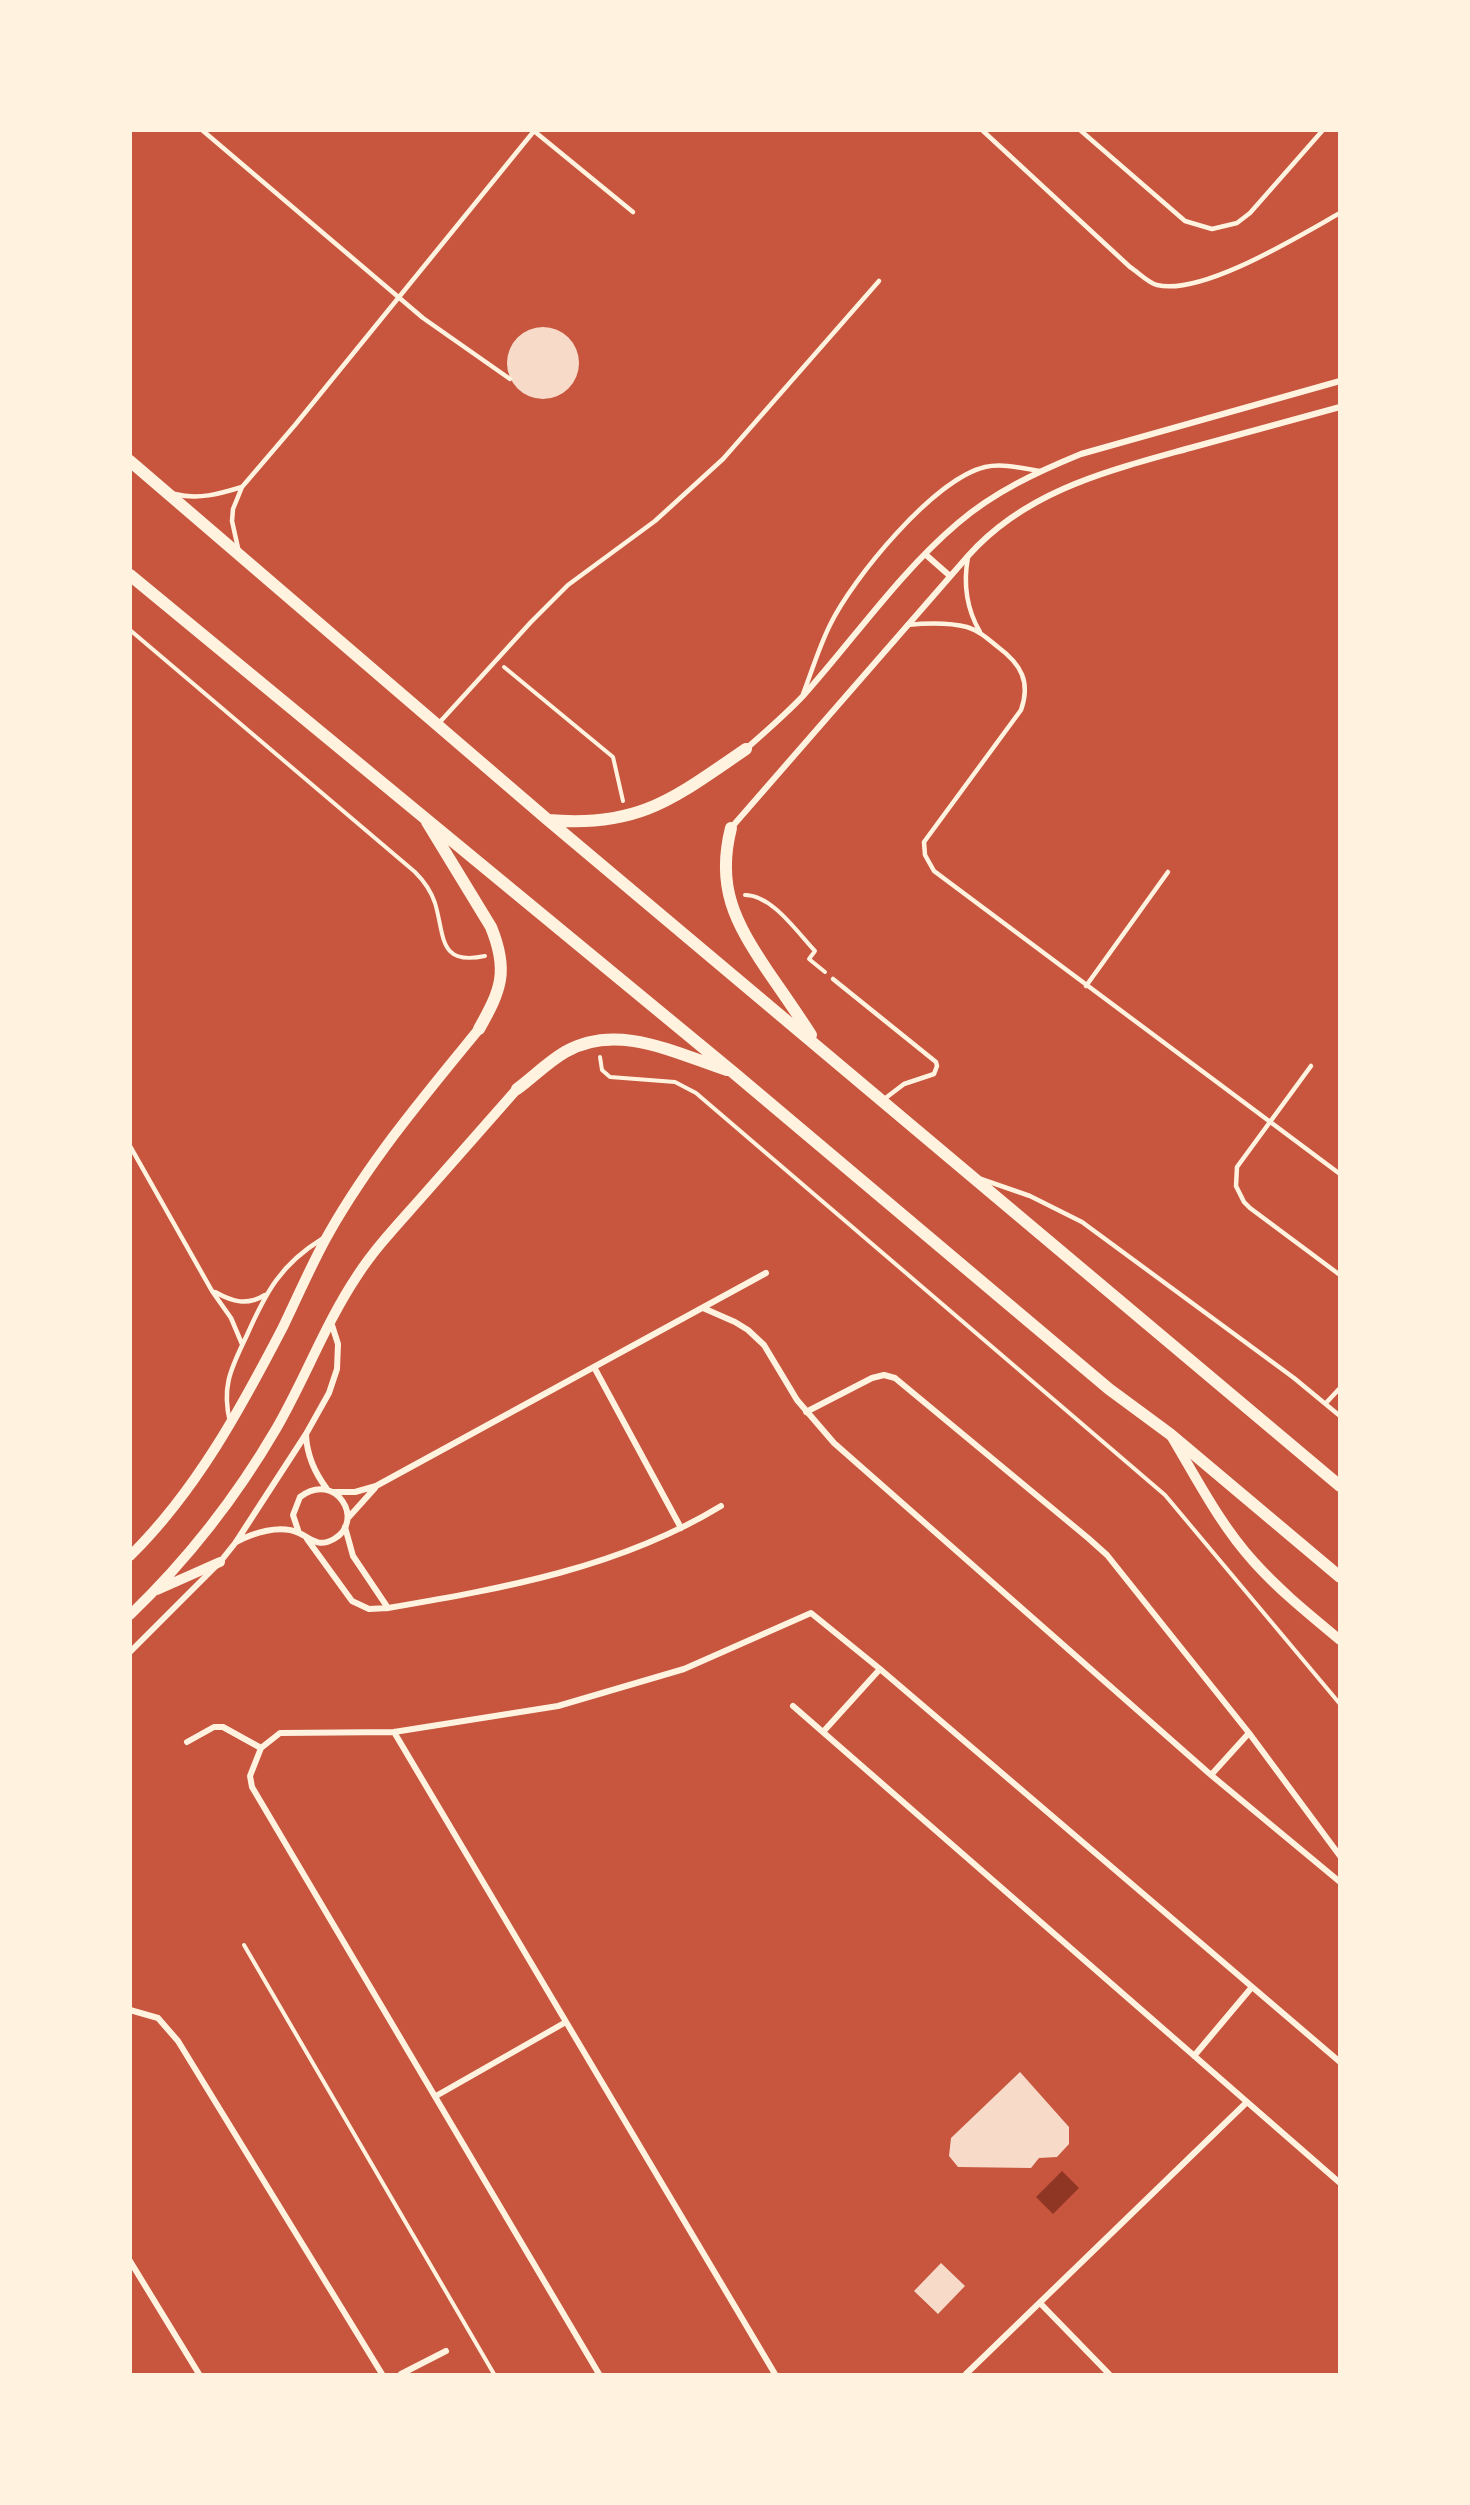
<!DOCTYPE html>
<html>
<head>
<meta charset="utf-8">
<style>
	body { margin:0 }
	#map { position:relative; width:1470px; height:2505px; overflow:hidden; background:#c8553d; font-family:"Archivo Narrow",sans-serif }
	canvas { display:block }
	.frame { position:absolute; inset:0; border:132px solid #fff3e0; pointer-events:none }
</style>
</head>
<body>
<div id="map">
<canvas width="1470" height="2505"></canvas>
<div class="frame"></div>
</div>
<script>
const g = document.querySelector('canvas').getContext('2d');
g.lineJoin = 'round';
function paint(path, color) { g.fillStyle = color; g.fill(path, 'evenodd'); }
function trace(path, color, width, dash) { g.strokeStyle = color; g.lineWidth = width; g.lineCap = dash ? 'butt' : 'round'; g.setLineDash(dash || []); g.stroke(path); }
paint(new Path2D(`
	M1062,2171L1079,2188L1053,2214L1036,2197Z`), '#8f3625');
paint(new Path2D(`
	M507 363a36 36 0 1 1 72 0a36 36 0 1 1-72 0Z
	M1020,2072L1069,2127V2144L1057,2157L1039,2158L1031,2168L958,2167L949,2156L951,2138Z
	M941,2263L965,2286L938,2314L914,2291Z`), '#f7dbc8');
trace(new Path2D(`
	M130,630L415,872C424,881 431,891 435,903C445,936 438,966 485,956
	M504,667L613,757L623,801
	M745,895C772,895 797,932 815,951L809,959L825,972
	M600,1057L602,1070L610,1077L675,1082L696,1093L1165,1495L1340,1704
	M244,1945L494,2374`), '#fff3e0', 4);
trace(new Path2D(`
	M202,130L423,318L510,379
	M982,130L1130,267C1138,272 1148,283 1157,285C1202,296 1299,236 1340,213
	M1080,130L1185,221L1212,229L1237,223L1250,213L1323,130
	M175,494C198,500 219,494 242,487
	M238,548L232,521L233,509L242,487L295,425L534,131L633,212
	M968,557C963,584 966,608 980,632
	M907,625C927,623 947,622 967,627C980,631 988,639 998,647C1021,664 1031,682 1021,710L924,842L925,855L934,871L1340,1174
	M803,694C812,671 819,647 830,625C852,579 934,479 985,467C1002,463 1022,468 1040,471
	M439,723L531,622L568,585L655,521L723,459L879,281
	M833,979L936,1062L937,1066L934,1074L904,1084L883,1100
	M1086,986L1168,872
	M1311,1066L1237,1167L1236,1186L1244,1202L1250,1208L1340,1275
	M130,1146L212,1291L231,1318L242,1344
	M981,1179L1030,1196L1082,1222L1294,1378L1340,1416
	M215,1292C233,1302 247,1306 265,1295
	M1326,1403L1340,1388
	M230,1422C221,1385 232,1367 247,1335C266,1292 281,1264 322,1239`), '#fff3e0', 4.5);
trace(new Path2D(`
	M925,554L950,576
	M746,749C765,732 785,715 803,696C854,639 899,573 958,523C994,492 1037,472 1081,454L1340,381
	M731,828L968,556C1027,490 1108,471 1190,448C1240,434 1290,421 1340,407
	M703,1308L735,1322L748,1330L764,1345L797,1400L834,1443L1211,1775L1340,1882
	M594,1367L681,1528
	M806,1412L872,1378L884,1375L895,1378L1088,1538L1107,1555L1249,1733L1340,1856
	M306,1435C307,1456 314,1472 327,1489
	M333,1492H355L376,1486L766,1273
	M348,1518L375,1488
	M345,1527L353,1556L388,1608
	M307,1539L352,1601L369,1609L388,1608C504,1588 619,1568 721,1506
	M236,1542C253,1533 280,1524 299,1533C312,1539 318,1548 334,1539C366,1521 336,1470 300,1497L293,1515L299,1533
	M130,1652L220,1562L236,1542L306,1434L329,1393L337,1369L338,1344L331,1322
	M793,1706L1340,2183
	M394,1732L775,2374
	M823,1732L880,1669
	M187,1742L214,1727H223L261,1748
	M1211,1775L1249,1733
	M130,2010L158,2018L178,2041L382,2374
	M1194,2056L1252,1987
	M436,2096L566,2022
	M130,2261L199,2374
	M1040,2303L1109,2374
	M401,2374L446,2351
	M599,2374L252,1787L250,1776L261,1748L280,1733L394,1732L558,1706L684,1669L811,1613L880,1669L1340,2062
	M966,2374L1247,2102`), '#fff3e0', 6);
trace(new Path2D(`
	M1173,1439C1198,1481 1221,1526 1254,1562C1280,1591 1310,1615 1340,1640
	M130,1556C196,1491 241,1408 283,1327C298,1296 312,1263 329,1233C371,1159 425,1095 479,1029
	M157,1590L220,1562
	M130,1615C187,1560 237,1496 276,1429C305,1379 325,1324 357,1276C375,1248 399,1223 421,1198C453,1162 485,1125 517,1089`), '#fff3e0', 10);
trace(new Path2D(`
	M130,461L548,820L1340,1486
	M130,575L734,1073L1109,1389L1170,1434L1340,1577
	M548,820C640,828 674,798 746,749
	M427,822L491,927C509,971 501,990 479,1029
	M731,828C716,887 735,922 767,970C782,992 797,1013 811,1035
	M517,1089C533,1077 548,1062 565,1052C617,1022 675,1053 727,1070`), '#fff3e0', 12);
</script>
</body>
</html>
